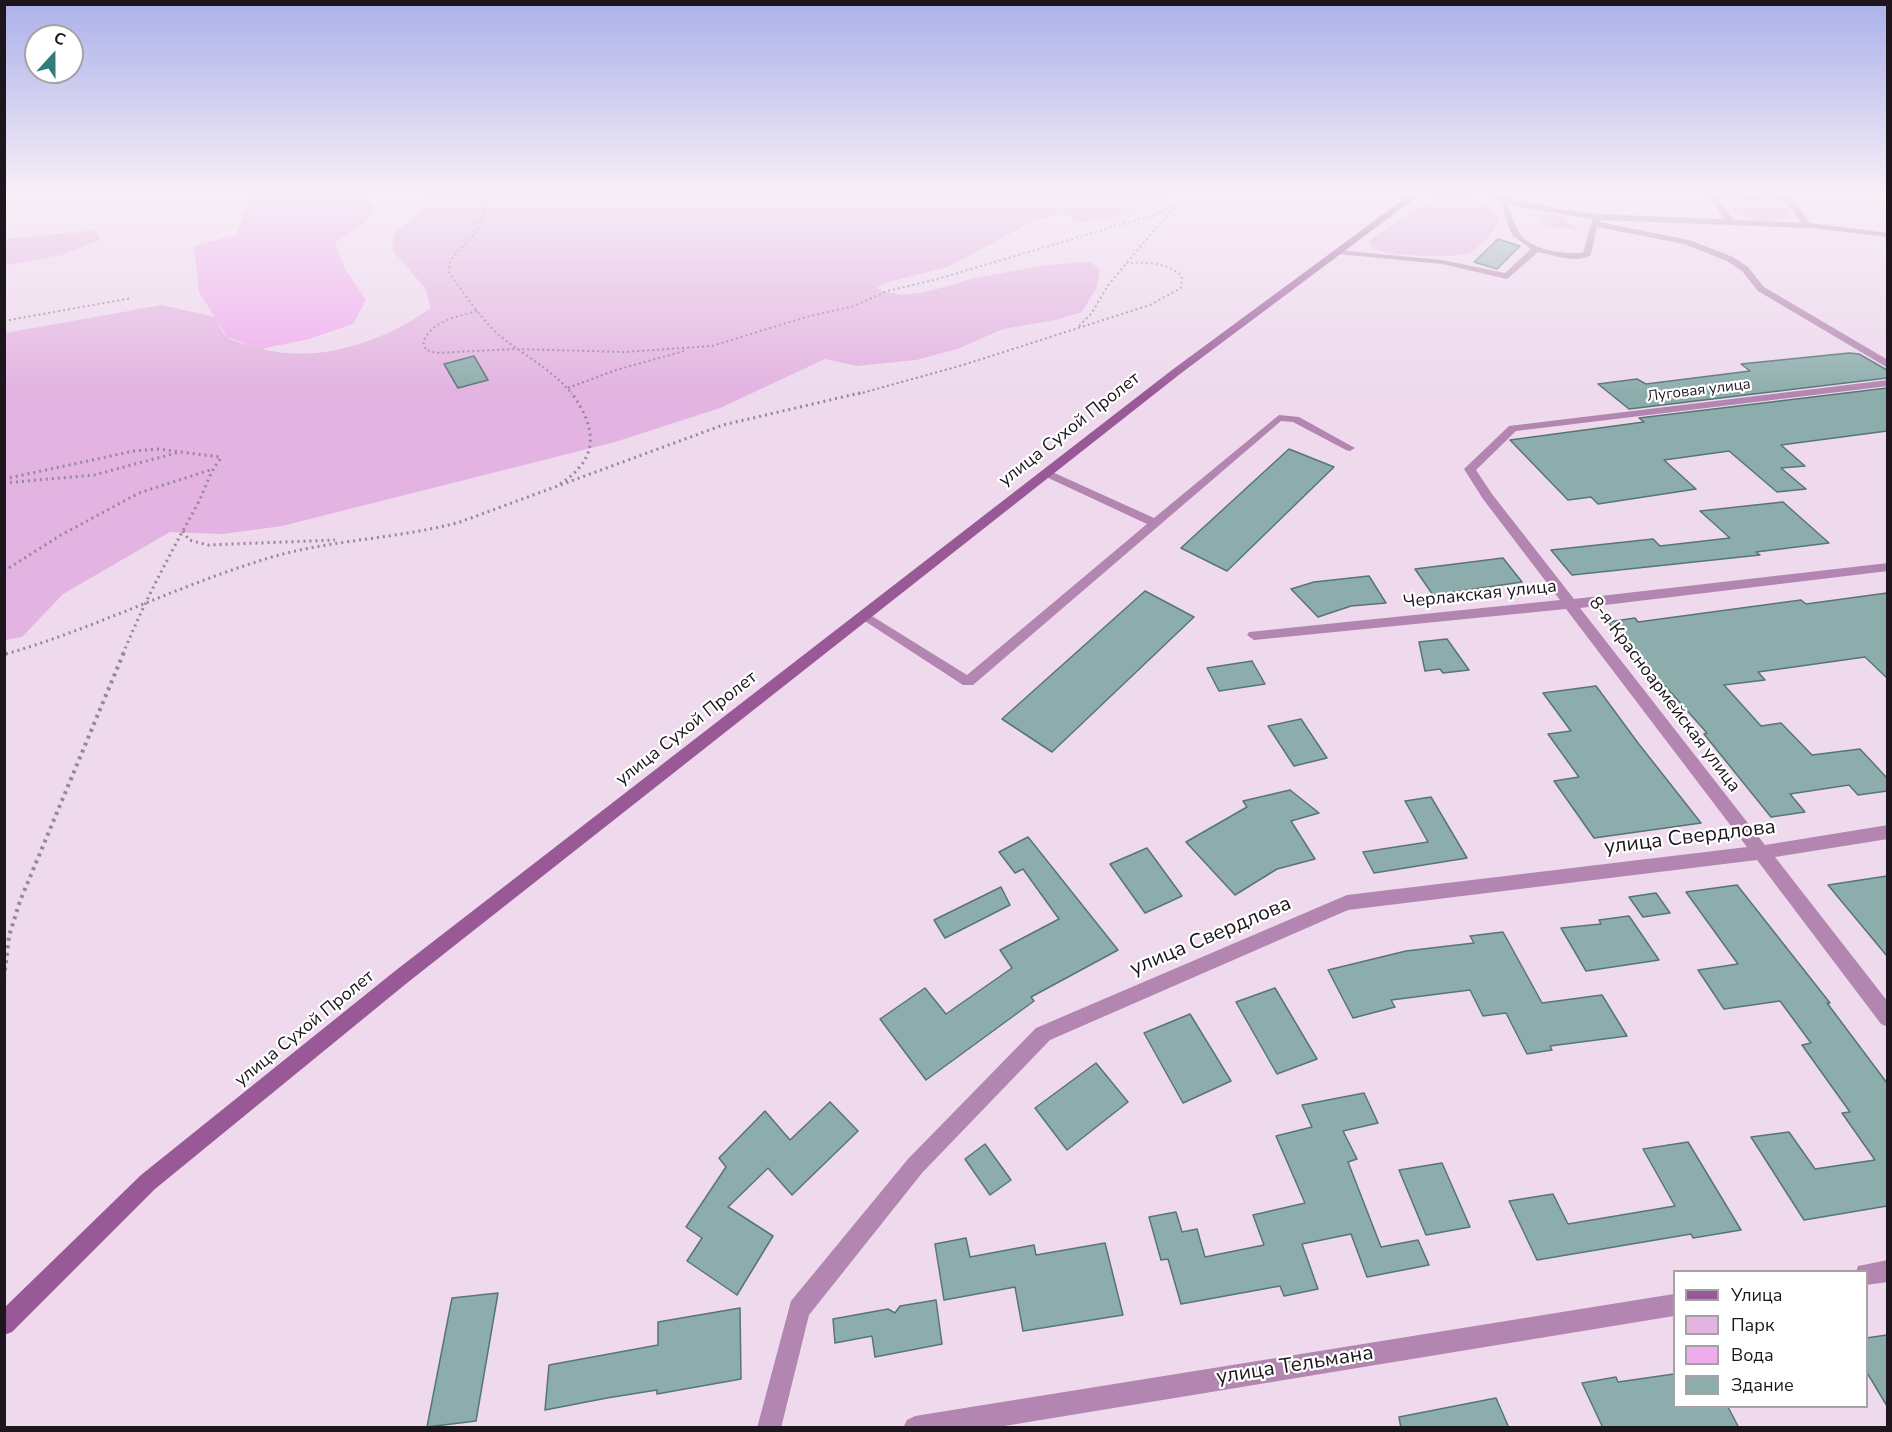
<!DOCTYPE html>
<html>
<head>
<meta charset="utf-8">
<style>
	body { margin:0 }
	#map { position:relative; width:1892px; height:1432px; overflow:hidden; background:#eed9ed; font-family:"Nunito Sans",sans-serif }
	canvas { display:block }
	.frame { position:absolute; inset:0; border:6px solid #1d161c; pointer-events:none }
	.legend { position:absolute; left:1673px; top:1270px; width:195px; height:138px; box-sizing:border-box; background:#fff; border:2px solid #a5a2a4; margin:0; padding:8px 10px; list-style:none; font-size:18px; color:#1d161c }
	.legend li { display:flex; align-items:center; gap:12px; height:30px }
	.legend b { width:30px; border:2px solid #a5a2a4 }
	.north { position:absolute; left:24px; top:24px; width:60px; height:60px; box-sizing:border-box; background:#fff; border:2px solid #a5a2a4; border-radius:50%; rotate:21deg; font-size:16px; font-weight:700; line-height:24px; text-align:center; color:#1d161c }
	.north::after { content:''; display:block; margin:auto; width:21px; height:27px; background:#327c7b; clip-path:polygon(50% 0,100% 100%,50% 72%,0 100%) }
</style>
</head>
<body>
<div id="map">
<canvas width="1892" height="1432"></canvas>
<div class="frame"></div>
<ul class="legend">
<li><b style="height:8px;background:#995997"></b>Улица</li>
<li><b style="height:16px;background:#e3b3e1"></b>Парк</li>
<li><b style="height:16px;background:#efaced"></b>Вода</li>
<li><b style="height:16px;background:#8dadac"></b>Здание</li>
</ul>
<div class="north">С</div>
</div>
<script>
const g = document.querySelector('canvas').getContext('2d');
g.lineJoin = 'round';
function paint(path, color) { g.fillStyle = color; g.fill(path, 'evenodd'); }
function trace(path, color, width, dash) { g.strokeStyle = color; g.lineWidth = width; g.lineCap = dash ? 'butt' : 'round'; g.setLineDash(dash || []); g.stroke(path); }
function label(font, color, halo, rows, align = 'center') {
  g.font = font + ' "Nunito Sans",sans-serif'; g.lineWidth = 4.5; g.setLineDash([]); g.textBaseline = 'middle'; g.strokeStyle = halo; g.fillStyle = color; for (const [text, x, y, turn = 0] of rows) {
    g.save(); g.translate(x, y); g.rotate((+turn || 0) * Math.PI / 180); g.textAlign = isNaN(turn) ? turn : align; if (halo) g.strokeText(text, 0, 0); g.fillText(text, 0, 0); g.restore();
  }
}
paint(new Path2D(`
	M429,193H1174L1112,219L1076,222L1064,214L1033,221L948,267L884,283L877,288C907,305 949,283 980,277C1017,270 1053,263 1091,262L1100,270L1096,289L1082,312L1056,320L1003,329L960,348L916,360L857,366L825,359L720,408L615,442L282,526L223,534L170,532L63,594L22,637L5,640V333L162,305L215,317C218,323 222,333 227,337C232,341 243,343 249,345C310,367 380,344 431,308L425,288L393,251L394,233L424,207Z
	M1441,193C1469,193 1480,193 1498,217C1498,229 1480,248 1469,253C1458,258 1391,256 1379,251C1374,249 1371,246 1369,242L1372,238Z
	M1726,193L1759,197L1757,193C1770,195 1783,201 1791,213C1779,227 1743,220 1730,209C1726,206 1724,201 1721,197Z
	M1546,214L1558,215L1581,231L1546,226L1541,217Z
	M95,230L101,239L62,255L5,265V239Z`), '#e3b3e1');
paint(new Path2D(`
	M247,193H369L375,206L364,223L335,242L345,269L366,300L353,324L309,339L261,349L227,337L199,292L194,246L237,234L248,203Z`), '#efaced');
const building = new Path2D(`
	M1498,239L1520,246L1497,269L1474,262Z
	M1849,353L1859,354L1887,370V378L1629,409L1598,384L1637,379L1646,384L1750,371L1741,364Z
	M474,356L488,380L458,388L444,364Z
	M1887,388V431L1781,445L1805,466L1781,468L1806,489L1777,492L1729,451L1664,460L1696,489L1598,504L1591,497L1568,500L1510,440L1644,422L1639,418Z
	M1289,449L1334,467L1227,571L1181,548Z
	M1783,502L1829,543L1756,552L1760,555L1572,575L1551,550L1653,539L1660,546L1730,538L1700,511Z
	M1503,558L1522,582L1433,595L1415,569Z
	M1369,576L1386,603L1351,606L1318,617L1291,589L1314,582Z
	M1145,591L1194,617L1052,752L1002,719Z
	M1887,593V678L1865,657L1758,672L1765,680L1724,685L1761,726L1781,723L1812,755L1860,749L1887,778V791L1858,795L1849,785L1790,794L1805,812L1771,817L1704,734L1707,733L1608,622L1635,618L1638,622L1801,600L1806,604Z
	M1447,639L1469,670L1443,673L1440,669L1425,671L1419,642Z
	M1252,661L1265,684L1219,691L1207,668Z
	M1596,686L1638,743L1701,823L1594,838L1554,781L1579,777L1548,734L1571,731L1543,693Z
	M1301,719L1327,758L1294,766L1268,726Z
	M1290,790L1319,813L1291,821L1315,859L1277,869L1235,895L1186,842L1247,807L1243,801Z
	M1431,797L1467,858L1374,873L1363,852L1428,842L1405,801Z
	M1028,837L1118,950L1031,997L1034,1001L926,1080L880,1019L925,988L946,1014L1012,968L1000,950L1059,919L1023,869L1015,873L999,852Z
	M1147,848L1182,896L1145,913L1110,864Z
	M1887,876V956L1828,885Z
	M1737,885L1830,1003H1827L1887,1083V1206L1804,1220L1751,1137L1789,1132L1815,1169L1875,1160L1842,1113L1850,1112L1802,1045L1811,1043L1780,1001L1724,1009L1698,970L1738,964L1686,892Z
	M1001,887L1010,905L945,938L934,920Z
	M1656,893L1670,913L1643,917L1629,897Z
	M1629,916L1659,960L1586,971L1561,928L1601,924L1599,920Z
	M1503,932L1542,1003L1602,995L1627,1036L1550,1046L1552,1050L1527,1054L1506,1013L1483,1016L1470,990L1391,1000L1395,1007L1353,1018L1328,970L1406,951L1474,943L1470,936Z
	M1275,988L1317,1059L1277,1074L1236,1002Z
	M1190,1014L1231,1081L1183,1103L1144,1033Z
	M1096,1063L1128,1102L1067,1150L1035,1108Z
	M1364,1093L1378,1123L1343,1131L1357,1159L1348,1162L1381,1247L1418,1240L1429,1265L1367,1277L1351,1234L1302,1244L1318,1289L1284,1296L1280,1286L1181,1304L1168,1259L1161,1260L1149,1217L1176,1212L1182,1232L1197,1229L1205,1257L1264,1245L1253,1215L1305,1203L1276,1136L1312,1127L1302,1105Z
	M830,1102L858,1131L792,1195L768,1168L728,1207L773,1236L737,1295L687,1261L702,1238L686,1227L726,1167L719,1158L765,1111L790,1140Z
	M1688,1142L1741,1230L1693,1238L1691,1234L1537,1260L1509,1201L1553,1194L1568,1224L1675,1206L1643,1149Z
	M985,1144L1011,1180L990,1195L965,1159Z
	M1442,1163L1470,1227L1426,1235L1399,1170Z
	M966,1238L970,1257L1034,1245L1036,1255L1105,1243L1123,1315L1023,1331L1015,1287L944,1300L935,1244Z
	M498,1293L476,1421L427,1427L452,1298Z
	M936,1300L942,1344L875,1357L872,1336L835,1343L833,1319L888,1309L895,1313L900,1306Z
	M740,1308L741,1379L657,1394V1390L607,1398L545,1410L549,1365L658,1345V1322Z
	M1887,1335V1406L1866,1371V1338Z
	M1674,1374V1407H1728L1739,1428H1603L1582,1383L1616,1377L1618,1382Z
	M1496,1398L1509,1428H1401L1399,1417Z`);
paint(building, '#8dadac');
trace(building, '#577575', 1.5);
trace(new Path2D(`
	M487,193C485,207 483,223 474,234C464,249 448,253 449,273C465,294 479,317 499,335C523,355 552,369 572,394
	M4,279L9,278
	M477,311C456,317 433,320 423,342L426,350L436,353L515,349L625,352L712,346L806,317L854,306L887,291L934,280L1160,213L1198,193
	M4,321L132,298
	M1079,326L1091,314L1109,284L1173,208
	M568,388L616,370L684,351
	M858,394L963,365L1150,305L1181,288L1182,276C1166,262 1147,262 1127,263`), '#978896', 2, [2, 3]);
trace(new Path2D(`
	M4,479L134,451L158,449L221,457
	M4,483L94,475L180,452
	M560,484C600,458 597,428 571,392
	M183,531L189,540L208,545L335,540
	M4,571L61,535L139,493L210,470
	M6,654C96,628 181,584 272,557C334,539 398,539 460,522L723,425L864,392
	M123,654C144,602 170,554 197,505C206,488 209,472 222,457`), '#978896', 3, [2, 4]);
trace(new Path2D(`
	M4,654L11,652
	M4,978L9,936L20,901L124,652`), '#978896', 4, [3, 4.5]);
paint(new Path2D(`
	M1706,193H1714L1735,222L1734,224H1728Z
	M1771,193C1790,193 1800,209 1810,223L1888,233V237L1804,227L1792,209Z
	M1499,199L1506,201C1510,211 1513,222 1519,232C1530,251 1564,254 1583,253L1591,224L1598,222L1591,255C1577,264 1553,255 1538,252L1507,279L1442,264L1338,254L1334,252L1338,250L1442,260L1505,273L1531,249L1512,235Z
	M1279,415L1299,417L1355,448L1350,451L1346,450L1293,422L1281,421L973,685H963L857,616L863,612L867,613L967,675L1147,524L1042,475V471H1050L1154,518Z`), '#b286b0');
paint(new Path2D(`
	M1477,193H1491L1559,209L1600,214L1810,223V227L1807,228L1600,220V222L1689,240L1733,257L1748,267L1764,287L1888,360V368L1758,291L1742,271L1727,261L1684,244L1592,226V219L1519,207Z
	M1888,380V386L1516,431L1476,470L1492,494L1574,599L1888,563V571L1580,608L1765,845L1888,825V839L1775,857L1888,1002V1027L1881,1024L1757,860L1348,910L1050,1040L922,1173L809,1315L781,1428H757L791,1301L908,1159L1036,1028L1347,895L1747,847L1566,609L1254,640L1247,635L1249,632L1560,600L1483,499L1464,469L1509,426Z
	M1888,1260V1282L1866,1285V1272H1856L1858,1266Z
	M1674,1294V1316L992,1428H903L907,1420L915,1416Z`), '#b286b0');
paint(new Path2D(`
	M1412,193H1422L1180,374L407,983L155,1189L12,1332L4,1335V1308L141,1175L395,971L1172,370Z`), '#995997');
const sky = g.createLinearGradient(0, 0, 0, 394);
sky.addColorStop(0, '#abb1ea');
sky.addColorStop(0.49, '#f7eef7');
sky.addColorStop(1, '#f7eef700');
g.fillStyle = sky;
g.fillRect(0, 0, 1892, 394);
label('15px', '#1d161c', '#fff', [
	["Луговая улица",1699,391,-7]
]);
label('18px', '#1d161c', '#fff', [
	["улица Сухой Пролет",1070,430,-38],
	["Черлакская улица",1480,595,-6],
	["8-я Красноармейская улица",1664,695,53],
	["улица Сухой Пролет",687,729,-38],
	["улица Сухой Пролет",305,1029,-39]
]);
label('21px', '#1d161c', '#fff', [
	["улица Свердлова",1690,838,-7],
	["улица Свердлова",1211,937,-23],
	["улица Тельмана",1295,1366,-9]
]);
</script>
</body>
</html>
